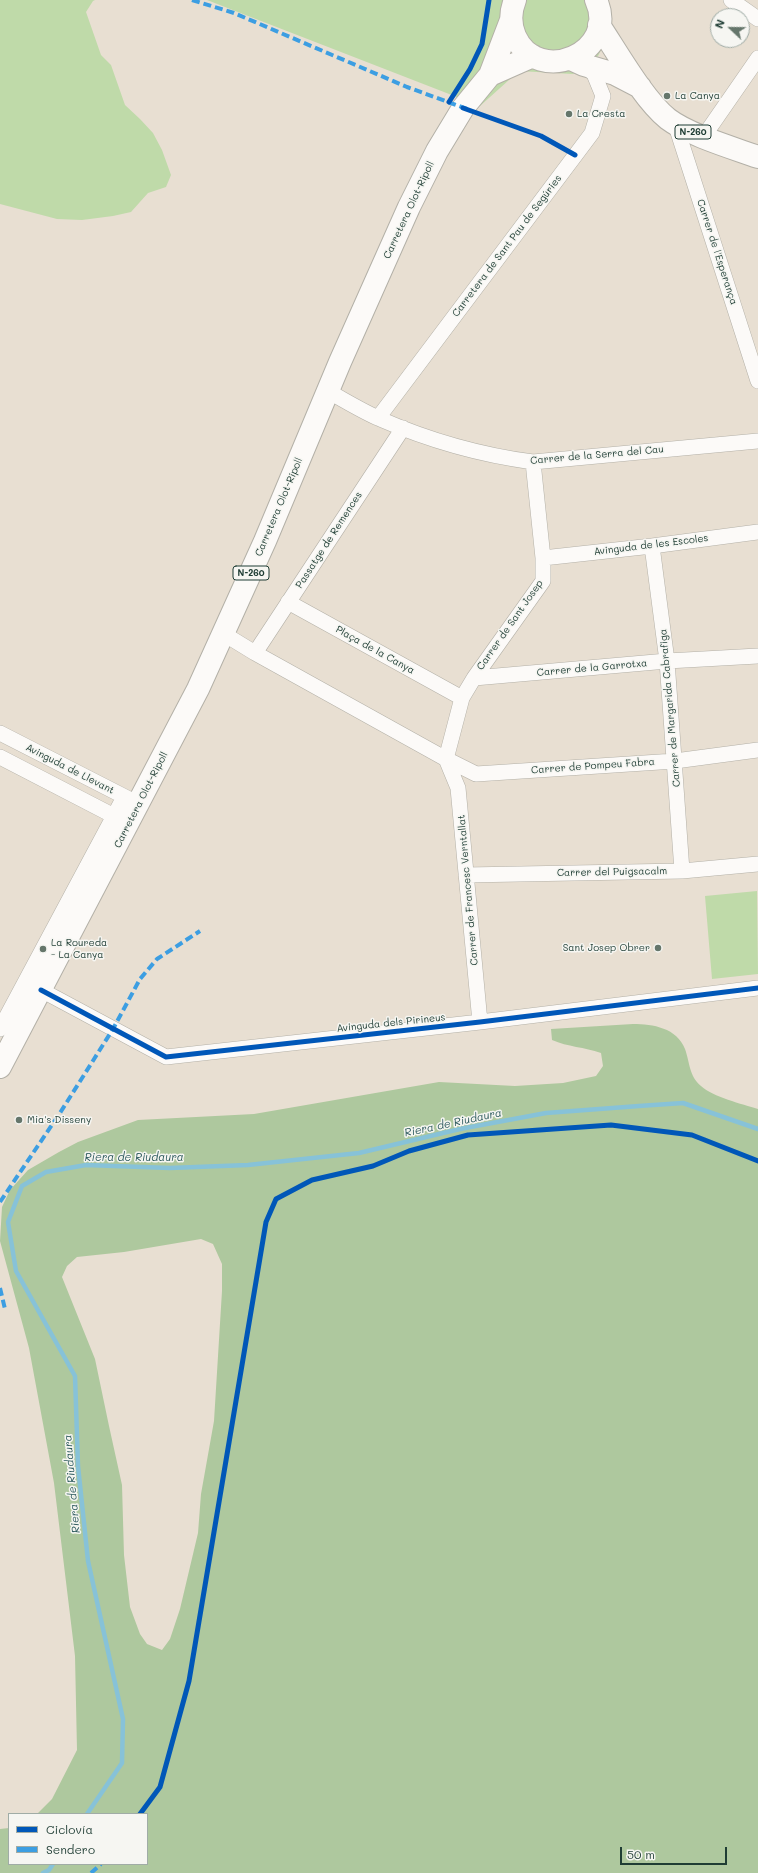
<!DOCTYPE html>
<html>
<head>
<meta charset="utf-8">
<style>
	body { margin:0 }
	#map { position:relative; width:758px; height:1873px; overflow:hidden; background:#e8dfd2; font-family:Mali,sans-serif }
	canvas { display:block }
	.legend { position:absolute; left:8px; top:1813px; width:140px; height:52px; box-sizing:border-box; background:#f6f6f2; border:1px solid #a0aca6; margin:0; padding:5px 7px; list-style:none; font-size:12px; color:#1f3d34 }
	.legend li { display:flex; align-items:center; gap:8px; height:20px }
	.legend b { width:20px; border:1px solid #a0aca6 }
	.north { position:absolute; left:710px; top:8px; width:40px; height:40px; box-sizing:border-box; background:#f6f6f2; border:1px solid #a0aca6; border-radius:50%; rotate:292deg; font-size:11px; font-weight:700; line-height:16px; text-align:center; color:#1f3d34 }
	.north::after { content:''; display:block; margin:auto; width:14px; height:18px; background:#65766b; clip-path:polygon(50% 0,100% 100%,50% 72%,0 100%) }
	.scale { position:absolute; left:620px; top:1847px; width:107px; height:18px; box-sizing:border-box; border:2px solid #1f3d34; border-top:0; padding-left:5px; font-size:12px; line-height:14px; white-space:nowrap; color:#1f3d34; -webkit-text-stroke:3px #f6f6f2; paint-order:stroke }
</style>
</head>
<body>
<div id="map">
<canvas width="758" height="1873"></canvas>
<ul class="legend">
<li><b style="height:5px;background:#0057b8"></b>Ciclovía</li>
<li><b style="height:5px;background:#3c9ee2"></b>Sendero</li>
</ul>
<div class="north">N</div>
<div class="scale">50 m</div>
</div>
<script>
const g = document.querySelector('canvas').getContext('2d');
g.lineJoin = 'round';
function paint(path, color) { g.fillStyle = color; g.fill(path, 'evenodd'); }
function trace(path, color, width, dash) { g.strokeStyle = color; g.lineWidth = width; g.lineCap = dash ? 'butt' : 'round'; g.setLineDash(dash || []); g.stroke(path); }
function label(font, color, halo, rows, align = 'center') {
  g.font = font + ' Mali,sans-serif'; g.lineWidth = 3; g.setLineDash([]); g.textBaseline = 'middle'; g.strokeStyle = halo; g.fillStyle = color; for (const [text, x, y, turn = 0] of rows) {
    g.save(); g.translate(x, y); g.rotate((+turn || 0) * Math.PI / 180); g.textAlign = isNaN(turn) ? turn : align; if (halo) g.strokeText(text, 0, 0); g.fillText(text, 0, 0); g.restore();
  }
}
paint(new Path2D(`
	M0,0H95L93,1L86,12L101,55L111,65L125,105L140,119L153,133L162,150L171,175L166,187L148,193L131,212L113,216L82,220L57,219L0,204Z
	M207,0H608L610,22L603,49L601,50L598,56L573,74L519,71L480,106Z
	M757,891L758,974L712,979L705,896Z`), '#bfdaa9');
paint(new Path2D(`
	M633,1024C653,1024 677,1028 685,1049C690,1063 689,1076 701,1086C713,1097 742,1104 758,1109V1873H0V1829L9,1828V1864H147V1814H37L52,1799L77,1750L75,1656L54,1483L29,1348L0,1241L2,1207L10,1190L28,1170L59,1152L78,1142L138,1120L254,1114L439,1082L515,1086L563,1083L596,1076L603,1066L601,1053C584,1047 568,1047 552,1040L551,1029ZM201,1239L213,1244L222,1264V1291L214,1421L201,1494L198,1533L180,1609L170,1639L162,1650L147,1644L140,1634L130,1607L124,1555L122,1485L109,1426L95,1359L62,1277L67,1266L77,1257L124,1252Z`), '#aec89e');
trace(new Path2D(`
	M87,1814L122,1763L123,1719L88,1561L78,1466L75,1376L16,1271L8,1222L22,1186L46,1172L86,1165L170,1168L248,1165L359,1153L460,1129L546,1113L639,1106L683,1103L758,1129
	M43,1873L49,1870L53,1864`), '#87c2d8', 4.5);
const street = new Path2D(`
	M731,0L758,19
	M675,123L758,381
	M704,136L758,58
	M328,391C345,401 362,411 380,419C428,440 481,455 533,462L758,441
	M378,418L592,133L603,96L594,74L584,65
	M652,546L667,661L682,871
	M543,558L652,546L758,532
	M288,602L462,698
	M224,634L255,653L446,759L476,774L675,761L758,750
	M255,653L403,428
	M474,678L667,661L758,656
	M0,733L133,801
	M0,757L114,816
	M466,875L682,871L758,864
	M41,990L166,1057L480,1022L758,988
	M480,1022L458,788L446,759L462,698L474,678L543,581V558L533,462
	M0,1029L124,797`);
const primary = new Path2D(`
	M515,0C510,12 510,24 515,36C538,88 620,52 596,0
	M599,25C617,52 644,100 668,119C689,135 733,148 758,157
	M571,59L584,65L615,74L640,87
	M490,75L533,56
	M0,1067L198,689L265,541L340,362L409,207L437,151L463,108L490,75L511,20`);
trace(street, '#b3b0a7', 16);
trace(primary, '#b3b0a7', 24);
trace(street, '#fcfaf8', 15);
trace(primary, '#fcfaf8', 22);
trace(new Path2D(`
	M192,0L234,13L407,87L467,109
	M0,1202L60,1113L113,1029L140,979L157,959L200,931
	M0,1288L5,1309
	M91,1873L101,1864`), '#3c9ee2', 4, [8, 4]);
trace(new Path2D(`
	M449,102L470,69L482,44L489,0
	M463,108L541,136L575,155
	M41,990L166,1057L480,1022L758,988
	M140,1814L160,1787L189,1681L266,1222L276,1199L312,1180L373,1166L409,1151L468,1135L611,1125L692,1135L758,1161`), '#0057b8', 5);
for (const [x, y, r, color] of [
	[667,96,4,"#65766b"],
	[569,114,4,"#65766b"],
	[658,948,4,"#65766b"],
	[43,949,4,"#65766b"],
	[19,1120,4,"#65766b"]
]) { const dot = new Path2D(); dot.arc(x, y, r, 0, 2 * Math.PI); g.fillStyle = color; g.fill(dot); trace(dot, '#f6f6f2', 1.5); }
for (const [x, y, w] of [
	[693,132,36],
	[251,573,36]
]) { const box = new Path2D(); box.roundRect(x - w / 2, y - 7, w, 14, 3); g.fillStyle = '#f6f6f2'; g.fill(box); trace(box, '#1f3d34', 1); }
label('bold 9px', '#1f3d34', null, [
	["N-260",693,132],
	["N-260",251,573]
]);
label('10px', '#1f3d34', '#f6f6f2', [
	["La Canya",675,96],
	["La Cresta",577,114],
	["La Roureda",51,943],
	["- La Canya",51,955],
	["Sant Josep Obrer",650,948,"right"],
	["Mia's Disseny",27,1120]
], 'left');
label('10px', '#1f3d34', '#f6f6f2', [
	["Carretera Olot-Ripoll",409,210,-65],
	["Carretera de Sant Pau de Segúries",507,246,-53],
	["Carrer de l'Esperança",717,252,72],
	["Carrer de la Serra del Cau",597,455,-5],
	["Carretera Olot-Ripoll",279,507,-67],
	["Passatge de Remences",329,540,-57],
	["Avinguda de les Escoles",651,545,-7],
	["Carrer de Sant Josep",510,625,-55],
	["Plaça de la Canya",375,650,29],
	["Carrer de la Garrotxa",592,668,-5],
	["Carrer de Margarida Cabrafiga",670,708,-95],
	["Carrer de Pompeu Fabra",593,766,-4],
	["Avinguda de Llevant",70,769,27],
	["Carretera Olot-Ripoll",141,800,-63],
	["Carrer del Puigsacalm",612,872,-1],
	["Carrer de Francesc Verntallat",468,890,-95],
	["Avinguda dels Pirineus",391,1023,-6]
]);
label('italic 11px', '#2e5b5e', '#f6f6f2', [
	["Riera de Riudaura",453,1123,-12],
	["Riera de Riudaura",134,1158],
	["Riera de Riudaura",72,1484,-95]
]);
</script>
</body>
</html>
